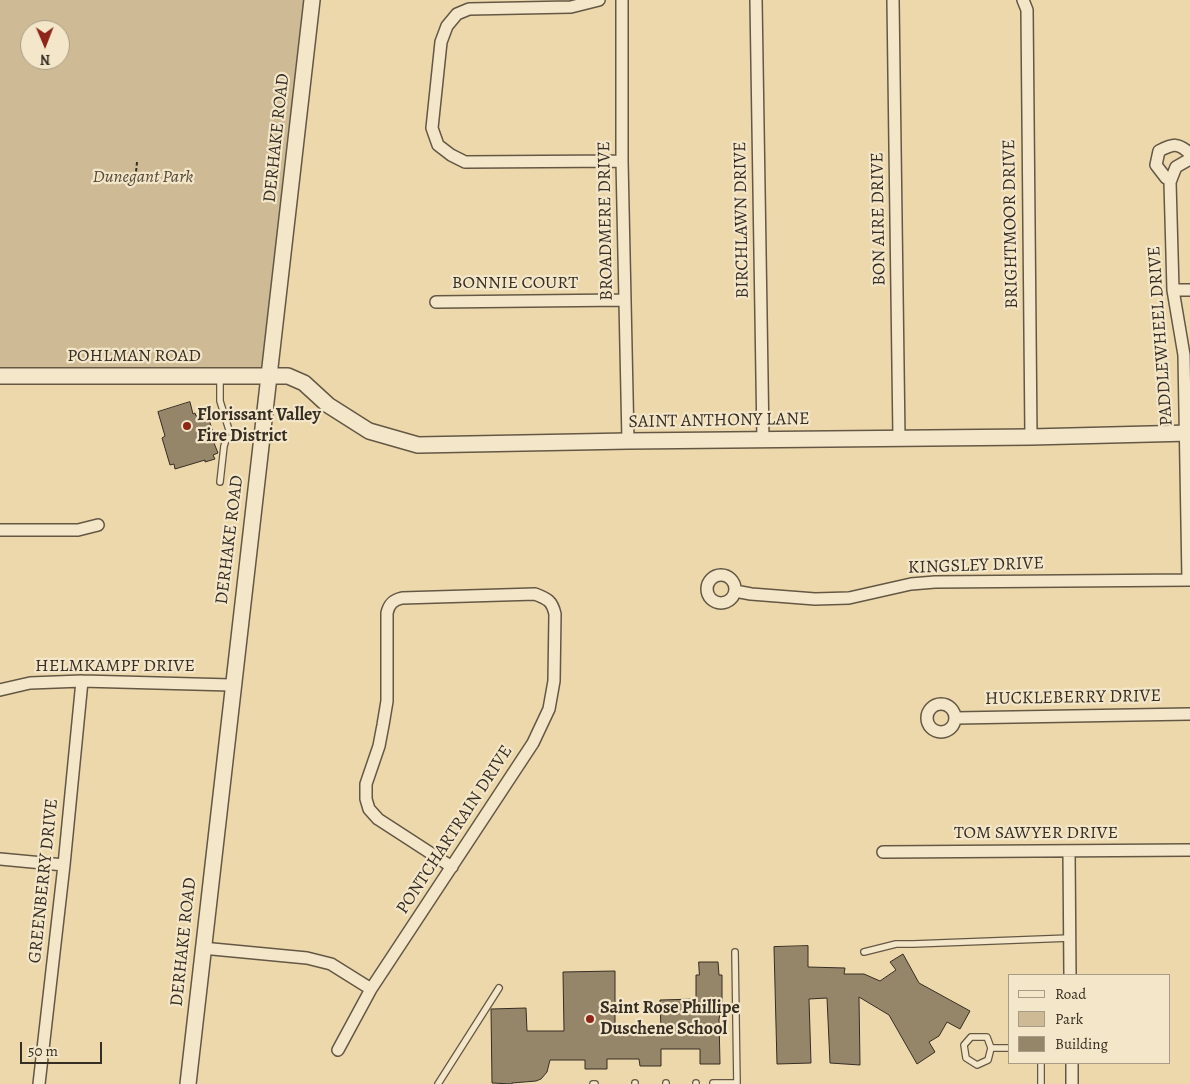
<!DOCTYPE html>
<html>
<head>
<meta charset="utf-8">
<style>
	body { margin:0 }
	#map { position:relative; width:1190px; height:1084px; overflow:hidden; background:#edd8ac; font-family:Alegreya,serif }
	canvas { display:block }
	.legend { position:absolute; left:1008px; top:974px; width:162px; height:90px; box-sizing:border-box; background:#f3e6c9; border:1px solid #a79c87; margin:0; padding:6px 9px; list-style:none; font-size:15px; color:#362d23 }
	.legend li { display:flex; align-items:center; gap:10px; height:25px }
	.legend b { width:25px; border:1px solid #a79c87 }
	.north { position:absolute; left:20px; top:20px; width:50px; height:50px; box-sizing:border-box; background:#f3e6c9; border:1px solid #a79c87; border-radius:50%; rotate:179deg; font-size:14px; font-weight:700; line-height:20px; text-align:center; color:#362d23 }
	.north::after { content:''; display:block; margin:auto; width:18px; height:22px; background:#8f2418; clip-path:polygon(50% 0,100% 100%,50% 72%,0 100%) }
	.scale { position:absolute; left:20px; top:1042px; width:82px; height:22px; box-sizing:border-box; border:2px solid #362d23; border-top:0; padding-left:6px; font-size:15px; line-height:18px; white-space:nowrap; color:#362d23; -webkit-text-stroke:4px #f3e6c9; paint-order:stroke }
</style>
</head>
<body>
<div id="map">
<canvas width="1190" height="1084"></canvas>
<ul class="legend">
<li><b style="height:6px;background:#f3e6c9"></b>Road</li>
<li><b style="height:14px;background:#cebb95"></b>Park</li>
<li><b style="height:14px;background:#95866a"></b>Building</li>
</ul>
<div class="north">N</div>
<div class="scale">50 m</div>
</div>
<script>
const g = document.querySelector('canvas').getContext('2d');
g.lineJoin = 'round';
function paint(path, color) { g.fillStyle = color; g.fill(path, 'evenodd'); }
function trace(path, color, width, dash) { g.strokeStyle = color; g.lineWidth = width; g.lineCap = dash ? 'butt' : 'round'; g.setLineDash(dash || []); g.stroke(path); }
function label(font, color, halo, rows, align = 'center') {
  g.font = font + ' Alegreya,serif'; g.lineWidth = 4.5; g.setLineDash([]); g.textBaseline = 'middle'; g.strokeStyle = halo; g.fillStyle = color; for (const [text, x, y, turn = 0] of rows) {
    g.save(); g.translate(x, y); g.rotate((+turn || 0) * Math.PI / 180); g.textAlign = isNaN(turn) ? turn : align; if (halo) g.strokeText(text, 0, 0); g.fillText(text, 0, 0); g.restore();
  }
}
paint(new Path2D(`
	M0,0H305L263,366L259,369L0,370ZM30,30H60V60H30Z`), '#cebb95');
const building = new Path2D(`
	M190,402L193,414L195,413L196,416L207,413L216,442L214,443L218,453L213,455L215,459L205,462V460L175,469L174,464L170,465L162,438L165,436L158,412Z
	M808,946V967L845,968L844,974H864L880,981L896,970L890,962L903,954L919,983L970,1011L960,1029L947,1022L939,1036L929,1042L935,1052L917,1064L889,1015L859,997L860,1065L830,1063L827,998L809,999L811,1063L777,1064L774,947Z
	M699,962H718L719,975H722V1015H720L719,1019L720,1064H700V1049H661V1066H640L639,1059H607V1069H585V1060H550L547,1072L541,1079L536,1081L512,1083V1084L492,1083L491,1009L526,1008L527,1031H564L563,972L615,971V1031L661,1030L660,1000L696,999V975H699Z`);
paint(building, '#95866a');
trace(building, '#362d23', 1);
const service = new Path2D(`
	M220,376V401L229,430L234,436L259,440
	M220,482L224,446L226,440L234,436
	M735,952L737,1084
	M864,952L896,944H913L1070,938
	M971,1037H987L991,1048L988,1060L977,1065L966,1058L964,1045Z
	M991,1048H1009
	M635,1083V1084
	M666,1083V1084
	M713,1083H737
	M438,1084L499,988
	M593,1084H595
	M696,1084V1083
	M1041,1084V1063`);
const minor = new Path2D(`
	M599,0L571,7L469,9L457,14L447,26L441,42L432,128L438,145L451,155L465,162L622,161
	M622,0V161L628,441
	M756,0L763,440
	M893,0L899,438
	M1023,0L1027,10L1031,437
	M1171,180L1166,178L1156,165L1159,151C1173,144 1178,142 1190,154
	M1173,290H1190
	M436,302L624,300
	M0,530H78L98,525
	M707 589a14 14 0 1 1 28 0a14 14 0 1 1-28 0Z
	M1188,580L1184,355L1173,290L1170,182L1176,167L1190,159
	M735,591L751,594L815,599L849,598L911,584L935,582L1190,580
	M0,690L30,683L82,681L231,685
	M927 718a14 14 0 1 1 28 0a14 14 0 1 1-28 0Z
	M956,718L1190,714
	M883,852L1190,850
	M1069,852L1070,975
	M0,859L64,865
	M202,948L307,958L331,964L371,989
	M338,1050L371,989L533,743L549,709L554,681L555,614C552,601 548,599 535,594L402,598C393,600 389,604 387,613V701L383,725L379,746L366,784V799L369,809L378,819L452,867
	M1072,1063V1084
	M39,1084L64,865L82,681`);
const tertiary = new Path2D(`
	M0,376H288L304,383L328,405L369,431L418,445L628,441L1031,437L1190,433
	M188,1084C226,722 271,361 312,0`);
trace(service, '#645845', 8);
trace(minor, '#645845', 14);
trace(tertiary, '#645845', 18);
trace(new Path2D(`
	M136,172L137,162`), '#362d23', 2, [4, 2.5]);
trace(service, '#f3e6c9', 5.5);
trace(minor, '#f3e6c9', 11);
trace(tertiary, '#f3e6c9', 15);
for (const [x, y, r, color] of [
	[187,426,5,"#8f2418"],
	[590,1019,5,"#8f2418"]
]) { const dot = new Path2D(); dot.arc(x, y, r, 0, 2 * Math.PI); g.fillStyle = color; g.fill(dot); trace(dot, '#f3e6c9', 2); }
label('18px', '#362d23', '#f3e6c9', [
	["DERHAKE ROAD",277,138,-84],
	["BON AIRE DRIVE",879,219,-91],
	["BIRCHLAWN DRIVE",742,220,-91],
	["BROADMERE DRIVE",606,221,-91],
	["BRIGHTMOOR DRIVE",1011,224,-91],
	["BONNIE COURT",515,284],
	["PADDLEWHEEL DRIVE",1161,336,-94],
	["POHLMAN ROAD",134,357],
	["SAINT ANTHONY LANE",719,421,-1],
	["DERHAKE ROAD",230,540,-83],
	["KINGSLEY DRIVE",976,566,-2],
	["HELMKAMPF DRIVE",115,667],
	["HUCKLEBERRY DRIVE",1073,698,-1],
	["PONTCHARTRAIN DRIVE",455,830,-57],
	["TOM SAWYER DRIVE",1036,834],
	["GREENBERRY DRIVE",44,881,-84],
	["DERHAKE ROAD",184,942,-84]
]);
label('italic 18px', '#54493a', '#f3e6c9', [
	["Dunegant Park",143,178]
]);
label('bold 18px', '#362d23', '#f3e6c9', [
	["Florissant Valley",197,416],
	["Fire District",197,437],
	["Saint Rose Phillipe",600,1009],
	["Duschene School",600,1030]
], 'left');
</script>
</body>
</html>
